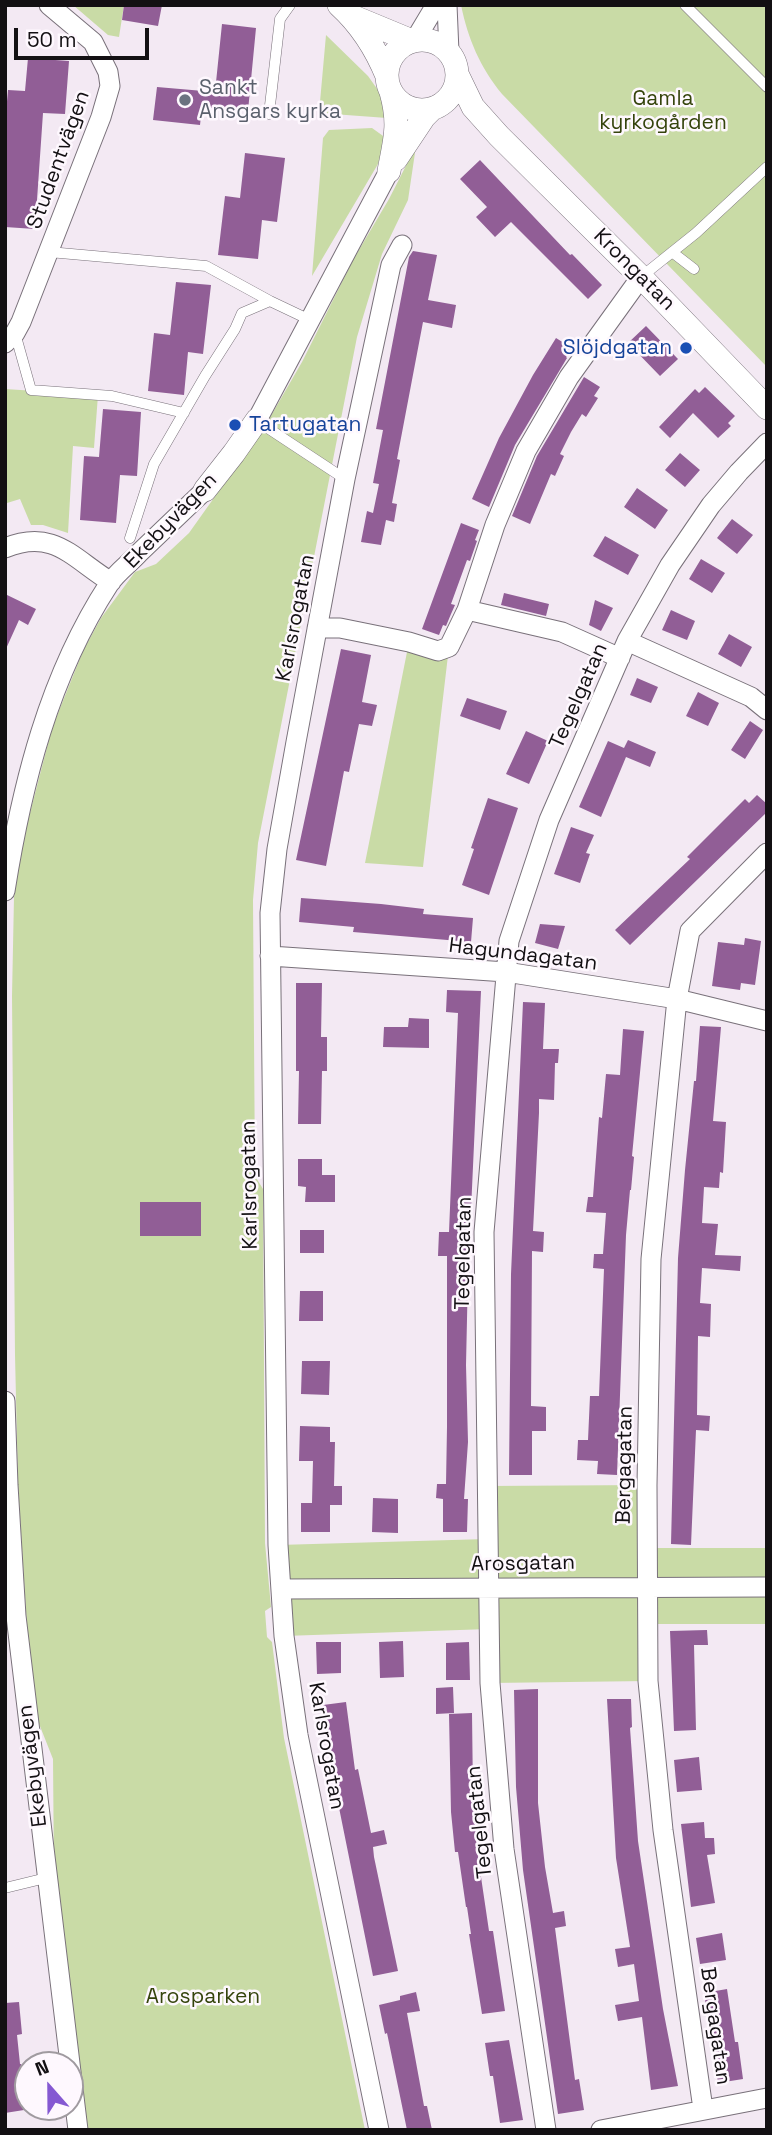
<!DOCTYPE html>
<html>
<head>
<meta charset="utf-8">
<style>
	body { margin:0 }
	#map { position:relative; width:772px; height:2135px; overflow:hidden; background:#f3e9f3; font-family:"Space Grotesk",sans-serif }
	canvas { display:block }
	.frame { position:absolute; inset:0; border:7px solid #131013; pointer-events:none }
	.north { position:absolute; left:14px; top:2051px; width:70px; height:70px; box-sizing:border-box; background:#fef8fe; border:2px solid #a09ba0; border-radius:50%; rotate:339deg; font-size:19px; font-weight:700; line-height:28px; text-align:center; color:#131013 }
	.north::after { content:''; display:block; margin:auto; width:24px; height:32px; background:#8559d2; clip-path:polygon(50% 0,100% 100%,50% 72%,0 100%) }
	.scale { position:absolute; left:14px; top:28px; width:135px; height:32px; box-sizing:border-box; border:4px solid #131013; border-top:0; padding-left:9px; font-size:21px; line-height:24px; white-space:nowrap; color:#131013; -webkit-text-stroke:5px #fef8fe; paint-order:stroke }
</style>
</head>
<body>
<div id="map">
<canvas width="772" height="2135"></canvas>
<div class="frame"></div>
<div class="north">N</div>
<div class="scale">50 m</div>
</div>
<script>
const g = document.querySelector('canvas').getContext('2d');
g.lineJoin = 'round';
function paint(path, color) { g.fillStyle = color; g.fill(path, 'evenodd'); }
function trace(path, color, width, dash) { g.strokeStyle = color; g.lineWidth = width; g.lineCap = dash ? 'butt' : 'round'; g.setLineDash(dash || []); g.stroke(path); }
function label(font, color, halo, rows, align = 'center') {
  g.font = font + ' "Space Grotesk",sans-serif'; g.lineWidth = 5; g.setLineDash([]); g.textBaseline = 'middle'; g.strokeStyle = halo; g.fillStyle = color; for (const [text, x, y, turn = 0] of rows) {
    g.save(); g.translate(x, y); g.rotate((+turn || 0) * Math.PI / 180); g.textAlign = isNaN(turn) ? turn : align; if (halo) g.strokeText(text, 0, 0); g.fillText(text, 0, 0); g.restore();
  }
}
paint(new Path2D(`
	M73,5H124L119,37L108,35Z
	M461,5H767V367L502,94C480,67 468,39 461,5Z
	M326,35L368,76L385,100L387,118L319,113Z
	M372,128L386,138L378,164L312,276L323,138L329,130Z
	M416,146L408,200L382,254L357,337L258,843L253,900L255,1176L263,1189L265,1543L271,1607L265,1611L267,1637L272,1642L284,1738L365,2130H88L54,1876L53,1759L34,1711L27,1627L18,1485L15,1355L12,996L14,897L24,836L52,728L83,651L101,618L135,572L156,564L189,533L265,426L302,362L353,260L389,199Z
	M5,389L98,395L94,448L73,446L68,533L43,525H31L20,499L7,503L5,497Z
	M409,642L449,647L423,867L365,863Z
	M647,1485L645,1548H767V1624H647L648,1681L490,1683L489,1629L284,1636L278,1545L487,1539V1486Z`), '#c9dba6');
paint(new Path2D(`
	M124,5H162L158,26L122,20Z
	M222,24L256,28L248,111L202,107L200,125L153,120L157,87L215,92Z
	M28,58L69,61L65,114L43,113L35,229L5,227V124L8,90L25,91Z
	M245,153L285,158L277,222L262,220L258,259L218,255L225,196L240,198Z
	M480,160L570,255L572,254L602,285L588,299L511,222L495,237L476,217L487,207L460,179Z
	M413,251L437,255L428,300L456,305L452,328L423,322L397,459L400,460L392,503L397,504L394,522L386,520L381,545L361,542L367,511L373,513L379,484L373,483L383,430L376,429L409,257Z
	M176,282L211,285L203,354L188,352L184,395L148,391L154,333L170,335Z
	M646,326L678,359L660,376L628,343Z
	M556,338L572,348L566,357L567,358L515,445L489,507L472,499L499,438L533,375Z
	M584,377L600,387L594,396L598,398L586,417L582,414L571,432L560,454L564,456L555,476L551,474L530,524L512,516L537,456Z
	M705,387L735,416L728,423L731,426L718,438L693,413L670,438L659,427L695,389L699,393Z
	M103,409L141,412L137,476L120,475L116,523L80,520L84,456L99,457Z
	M680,453L700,470L685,487L665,470Z
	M637,488L668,510L655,529L624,507Z
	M732,519L753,535L737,554L717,538Z
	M461,523L479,530L475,540L477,541L470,561L467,560L451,604L455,605L451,614L446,626L443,625L439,635L422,629Z
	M605,536L639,555L628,575L593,556Z
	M701,559L725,573L712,593L689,579Z
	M504,593L549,604L546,616L501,605Z
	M5,594L36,609L28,625L19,620L5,651Z
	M595,600L613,608L601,631L589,625Z
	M671,610L695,621L687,640L662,630Z
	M729,634L752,647L741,667L718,654Z
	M341,649L371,655L362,702L377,705L372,726L359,724L349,772L344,771L326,866L296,860Z
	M637,678L658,687L651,703L630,695Z
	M698,692L719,703L708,726L686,716Z
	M467,698L507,711L500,730L460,716Z
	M750,721L763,730L745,759L731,750Z
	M526,731L548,741L529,784L506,774Z
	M628,740L656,752L650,767L626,757L601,817L579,807L608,741L624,748Z
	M757,795L767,804V812L630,945L615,930L690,859L687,857L745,799L749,803Z
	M488,798L518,808L489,895L462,885L474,849L471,848Z
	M571,827L594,835L586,853L590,854L580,883L554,874Z
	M301,898L381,904L424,909L423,914L473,918L471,942L353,932L354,927L299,922Z
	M540,924L565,926L558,949L535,943Z
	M745,938L761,941L755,985L741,983L740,990L712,986L718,942L744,945Z
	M296,983H322L321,1037H327V1071H322L321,1124H298L299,1071H296Z
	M447,990L481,991L470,1232V1273H468L466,1365L468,1442L464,1499H468L467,1532H443V1499L436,1498L437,1484H446L447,1427V1256H438L439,1232H449L458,1013L446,1012Z
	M523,1002L545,1003L543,1049H559L558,1063H555L554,1100L539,1099V1113L533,1231L544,1232L543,1252L532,1251L531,1406L546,1407V1431H532V1475H509L511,1274Z
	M409,1018L429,1019V1048L383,1047L384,1027H408Z
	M700,1026L721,1027L713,1121L726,1122L723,1173L720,1172L719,1188L704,1187L702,1223L718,1224L715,1255L741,1256L740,1271L702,1268L700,1303L711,1304L710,1337L698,1336L697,1415L710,1416L709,1431L696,1430L691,1545L671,1544L678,1258L685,1170L694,1081H696Z
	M623,1029L644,1031L632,1156L634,1157L631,1190H630L626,1235L617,1475L597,1474L598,1461L577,1460L578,1440H588L590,1396H599L604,1269L593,1268L594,1254H603L606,1213L586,1212L588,1197H593L599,1117L602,1118L606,1074L620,1075Z
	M298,1159H322V1175H335V1202H305L306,1187L298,1186Z
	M140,1202H201V1236H140Z
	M300,1230H324V1253H300Z
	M300,1291H323V1321H299Z
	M302,1361H330L329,1395L301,1394Z
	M300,1426L330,1427V1442H335L334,1486H342V1505H330V1532H301V1503H312L313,1461H299Z
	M373,1498L398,1499V1533L372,1532Z
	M707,1630L708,1645H694L696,1730L674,1731L670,1631Z
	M403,1641L404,1677L380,1678L379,1642Z
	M316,1642H341V1673L317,1674Z
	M469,1642L470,1680H446V1643Z
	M453,1687L454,1713L436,1714V1688Z
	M538,1689V1803L545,1867L553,1913L564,1911L566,1926L555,1928L575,2080L579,2079L584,2110L558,2114L523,1870L516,1787L514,1690Z
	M607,1699H631L632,1727L630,1728L638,1841L663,2009L678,2086L651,2090L642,2017L618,2021L615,2005L639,2001L634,1964L618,1967L615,1949L630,1947L616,1858Z
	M346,1702L355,1770L358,1769L371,1833L384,1830L387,1844L373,1847L374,1857L398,1971L373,1976L331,1768L323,1705Z
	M472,1713L473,1795L477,1850L489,1931H493L505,2011L482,2014L469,1934H471L467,1907H466L458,1852H455L451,1812L449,1714Z
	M699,1757L702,1790L677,1792L674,1760Z
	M704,1822L705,1838H714L715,1854L707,1855L715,1903L691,1907L681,1824Z
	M722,1933L726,1960L700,1964L696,1938Z
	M727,1989L735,2042H738L743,2079L718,2083L704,1993Z
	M416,1992L420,2011L407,2013L424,2106H427L432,2130H407L387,2033L385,2034L379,2005L400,2000V1996Z
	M19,2002L22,2034L17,2035L20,2064H21L23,2072L28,2071V2103L22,2104L24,2110L5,2113V2003Z
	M509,2040L523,2120L500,2123L493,2076H490L485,2043Z`), '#915e96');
const service = new Path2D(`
	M685,5L767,87
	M269,114L280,19L290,5
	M49,252L206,266L270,301
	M672,252L694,269
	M641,277L696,233L767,167
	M15,333L31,390L112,396L184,413
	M257,421L345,479
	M130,538L154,464L205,376L235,329L242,313L270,301L310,320
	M5,1888L46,1878`);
const minor = new Path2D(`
	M447,5L449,52
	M415,40L436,5
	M5,343L15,333L21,322L101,117L110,86L108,72L93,42L49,5
	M257,420L389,171
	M5,548C54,528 72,558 111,582
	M467,610L562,632L620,658
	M317,628H340L409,642L438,651L449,647L467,610L495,525L526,451L569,377L641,277
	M627,641L751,697L767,710
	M5,891C22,784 49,676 109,584C117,572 130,563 139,553C161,532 183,511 205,490
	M270,956L506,972L677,999L767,1021
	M5,1401L8,1485L16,1616L78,2130
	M281,1589L767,1587
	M703,2109L663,1830L648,1681L647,1485L651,1259L677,999L690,931L767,853
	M379,2130L298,1735L284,1636L278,1545L270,913L277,849L296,742L345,479L391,265L402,245
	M546,2130L504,1849L490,1683L484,1232L509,941L549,820L627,641L670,565L711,505L739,472L767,443
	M601,2130L767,2098`);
const tertiary = new Path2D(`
	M339,5C361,25 376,49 387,76
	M354,17L412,41
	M387 75a35 35 0 1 1 70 0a35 35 0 1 1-70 0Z
	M458,76L473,107L499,136L641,277L767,408
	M396,159L424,117L432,109
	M389,171C395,139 400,124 391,92
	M205,490L234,453L257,420`);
trace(service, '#79717a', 11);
trace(minor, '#79717a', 21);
trace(tertiary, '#79717a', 24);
trace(service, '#fff', 10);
trace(minor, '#fff', 19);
trace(tertiary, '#fff', 23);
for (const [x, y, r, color] of [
	[185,100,7,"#6b7280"],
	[686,348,7,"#1a4fb4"],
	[235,425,7,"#1a4fb4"]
]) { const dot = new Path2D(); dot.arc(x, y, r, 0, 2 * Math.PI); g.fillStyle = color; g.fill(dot); trace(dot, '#fef8fe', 2.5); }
label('21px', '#5b616d', '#fef8fe', [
	["Sankt",199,88],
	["Ansgars kyrka",199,112]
], 'left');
label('21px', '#35440c', '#fef8fe', [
	["Gamla",663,99],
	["kyrkogården",663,123],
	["Arosparken",203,1997]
]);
label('21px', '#131013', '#fef8fe', [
	["Studentvägen",59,160,-70],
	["Krongatan",634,270,45],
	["Ekebyvägen",171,521,-46],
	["Karlsrogatan",296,618,-79],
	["Tegelgatan",579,696,-66],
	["Hagundagatan",523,955,7],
	["Karlsrogatan",250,1185,-91],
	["Tegelgatan",464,1253,-89],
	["Bergagatan",625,1465,-89],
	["Arosgatan",523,1564,-1],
	["Karlsrogatan",326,1746,80],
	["Ekebyvägen",33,1766,-97],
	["Tegelgatan",480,1822,-96],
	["Bergagatan",715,2026,82]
]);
label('21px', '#164399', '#fef8fe', [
	["Slöjdgatan",672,348],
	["Tartugatan",249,425,"left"]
], 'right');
</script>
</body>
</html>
